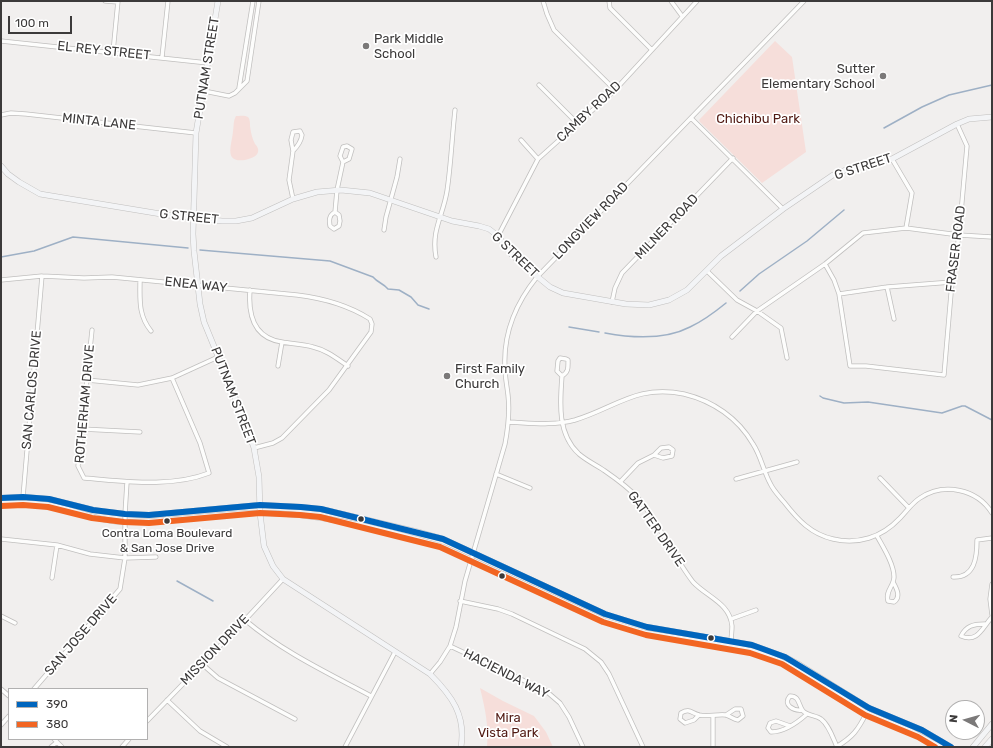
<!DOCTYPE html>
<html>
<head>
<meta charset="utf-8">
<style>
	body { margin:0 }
	#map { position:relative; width:993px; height:748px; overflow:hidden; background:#f1efee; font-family:Rubik,sans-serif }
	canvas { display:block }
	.frame { position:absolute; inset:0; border:2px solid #3c3a3a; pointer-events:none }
	.legend { position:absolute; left:8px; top:688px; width:140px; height:52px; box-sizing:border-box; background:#fff; border:1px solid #b1b0b0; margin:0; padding:5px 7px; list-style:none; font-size:12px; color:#3c3a3a }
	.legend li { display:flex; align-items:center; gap:8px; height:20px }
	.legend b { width:20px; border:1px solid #b1b0b0 }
	.north { position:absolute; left:945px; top:700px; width:40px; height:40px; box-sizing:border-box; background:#fff; border:1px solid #b1b0b0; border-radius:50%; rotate:276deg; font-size:11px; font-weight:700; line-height:16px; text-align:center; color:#3c3a3a }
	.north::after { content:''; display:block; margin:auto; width:14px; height:18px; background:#7b7979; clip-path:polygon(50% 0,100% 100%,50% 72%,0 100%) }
	.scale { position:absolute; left:8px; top:16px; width:64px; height:18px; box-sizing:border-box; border:2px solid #3c3a3a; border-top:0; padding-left:5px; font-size:12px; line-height:14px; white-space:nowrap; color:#3c3a3a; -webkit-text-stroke:3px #fff; paint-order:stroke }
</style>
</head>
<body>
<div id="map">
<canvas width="993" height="748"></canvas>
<div class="frame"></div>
<ul class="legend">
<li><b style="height:5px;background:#0065bd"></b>390</li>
<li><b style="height:5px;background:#f26522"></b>380</li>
</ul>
<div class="north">N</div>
<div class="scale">100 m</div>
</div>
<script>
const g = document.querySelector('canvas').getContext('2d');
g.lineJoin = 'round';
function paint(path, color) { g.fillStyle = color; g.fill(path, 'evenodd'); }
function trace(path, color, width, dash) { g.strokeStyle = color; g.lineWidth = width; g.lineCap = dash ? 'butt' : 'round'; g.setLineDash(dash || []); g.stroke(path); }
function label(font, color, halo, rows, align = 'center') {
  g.font = font + ' Rubik,sans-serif'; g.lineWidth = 3.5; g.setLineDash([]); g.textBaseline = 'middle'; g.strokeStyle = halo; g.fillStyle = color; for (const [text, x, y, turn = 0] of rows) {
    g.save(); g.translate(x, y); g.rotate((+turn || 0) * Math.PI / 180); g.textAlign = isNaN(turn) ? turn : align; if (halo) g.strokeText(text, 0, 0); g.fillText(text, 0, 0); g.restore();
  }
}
paint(new Path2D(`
	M775,41L792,57L806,152L762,183L700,122L699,120Z
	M236,116C239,116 245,115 248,117C250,119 250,123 250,126C251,133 252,138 255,144C257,146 259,149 258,152C257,157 249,159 245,160C223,163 232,145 233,131C234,126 233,121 236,116Z
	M480,688L503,701L534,716L546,732L553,747H487C489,726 485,708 480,688Z`), '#f6deda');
trace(new Path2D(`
	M884,128L922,107L949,95L992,85
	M200,250L330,261L373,277C378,283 383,283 388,289L399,290L411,297L418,305L429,309
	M1,257L34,251L73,237L188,248
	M740,291L759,274L807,241L844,210
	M569,327L599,332
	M605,333C632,338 665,340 690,327C703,321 715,312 726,303
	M820,396L823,398L844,403L868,402L942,413L962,406H965L992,420
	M177,581L213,601`), '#9eb0c5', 1.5);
const street = new Path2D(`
	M105,1L118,2
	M543,1L547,14L554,30L615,90
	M609,1L610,8L652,50
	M671,1L682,16
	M1,41L208,63
	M113,52L118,1
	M162,57L168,1
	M539,85L577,123
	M239,88L253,1
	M204,91L229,96L235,93L247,81L259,1
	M1,115L11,113L26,114L196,133
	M691,118L783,209
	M521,140L538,159
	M892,159L912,193L906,228
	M293,199L289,180L293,151L291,140L293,132L300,131L302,135C301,142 298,146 293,151
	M335,212L337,190L343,162L340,156L343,147L347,146L352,149L349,159L343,162
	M335,212L339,215L340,221L339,226L334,229L330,226C329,220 329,215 335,212Z
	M384,230L386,217L397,177L400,159
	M498,236L538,159L615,90L697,1
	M436,257C431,230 443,216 447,191C451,164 452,137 455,110
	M825,264L834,280L839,294L850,366H866L944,375L952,282L959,235L967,146L957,124
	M707,271L737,300L757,311L781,328L787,358
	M1,280L42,276L84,278L112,277L297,295C322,298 348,305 370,319L372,324L371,332L329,390L282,438L273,443L254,448
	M140,280C140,299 138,315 151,331
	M887,287L894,319
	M250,290C248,315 254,338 282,342C292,344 302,344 313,347C326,350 336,358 348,366
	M839,294L887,287L952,282
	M612,302L615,288L622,273L733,158
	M92,330L78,466L84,478C124,481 171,488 209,473L200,443L172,378
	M732,337L757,311L825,264L863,233L906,228L959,235L992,237
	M560,358L566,359L568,360C568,367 569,372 562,376L557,371L558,361Z
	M278,366L282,342
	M562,376C560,402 557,434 579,454C586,460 594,464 602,469C615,478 627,486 638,498C659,523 673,556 693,582C707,597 730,603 732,626C732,632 731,637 731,642
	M87,380L138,385L172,378L218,357
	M509,422C531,423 553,426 575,420C615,408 637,384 684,394C713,401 738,418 753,444C761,456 763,470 770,483C773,490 779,496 784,502C798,520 811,534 833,539C858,545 882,537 899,519C906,512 912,503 920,498C944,482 977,489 992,513
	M82,429L140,432
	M496,474L530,488
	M880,478L909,508
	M736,479L797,462
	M621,481L638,463L654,455L661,448L669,447L673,450L672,456L663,458L654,455
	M23,497L42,276
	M877,536C883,547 894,564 894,577C894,586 885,591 888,601L894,602C901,597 897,589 893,582
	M1,539L57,545L90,554L125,558L156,557
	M953,577C975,578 977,557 977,540L992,538
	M52,578L57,545
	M992,584L990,599L992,615
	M460,601L498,609L512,614L585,649L601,662L609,674L643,747
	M1,616L15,623
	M731,619L756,610
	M245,620C283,652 328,673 371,696
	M985,624C973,624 966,626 961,636C978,643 982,628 992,617
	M450,646L546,691L560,703L569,717L583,747
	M202,664L218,678L295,719
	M430,674L440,662L450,646L456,627L465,581L505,444C508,428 510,412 508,395C507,386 505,377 505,368C503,334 516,303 537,277L804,1
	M1,689L9,696
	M34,689L120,589L125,558V514L127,482
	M167,700L200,731L227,747
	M802,710C794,711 782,705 790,696C800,696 798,705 803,711C808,716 816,715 821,719C829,725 833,738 837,747
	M699,715L694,720L685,723L680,719L681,713C690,708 691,713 699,715C708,717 717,714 726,715C730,716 733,719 738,720L743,716L741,709H735L726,715
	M147,721L245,620L283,579
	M1,725L9,716
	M790,726L776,721L770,723L768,728L771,732C785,732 797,723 807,714
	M54,739L62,747
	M51,747L57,742
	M122,747L129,739
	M345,747L395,652
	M713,747V716
	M836,747C853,737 858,730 867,712`);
const secondary = new Path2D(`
	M218,1L196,133L193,234L194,251L200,304L204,322L243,417L254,448L259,477L260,513L264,546L273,566L283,579L430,674C452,696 466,715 461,747
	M1,166L8,174L19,182L40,194L167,215L222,221H236L252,218L293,199L317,192L341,190L370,193L452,221L479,226L489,229L498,236L511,254L522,264L550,287L563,293L626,304L649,305L669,300L687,290L721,256L783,209L833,175L848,169L870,166L892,159L957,124L969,119L992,117
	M1,498L23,497L49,499L93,510L125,514L149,515L260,505L301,507L321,509L418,532L443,539L467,550L605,614L647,627L752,645L785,657L800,665L869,708L922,730L951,747
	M1,503C20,504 40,502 58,507C80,512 103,522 126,522C169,522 213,514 256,513C317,512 385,529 443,547L605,621L645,633L731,646L764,654L797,669L866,713L910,731L940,747
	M973,747L992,724
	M985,747L992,739`);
trace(street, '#c0bfbe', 5);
trace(secondary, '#c0bfbe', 6);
trace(street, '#fdfdfc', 3.5);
trace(secondary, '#f3f4f6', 5);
trace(new Path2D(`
	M1,498L23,497L49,499L93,510L125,514L149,515L260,505L301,507L321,509L443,539L605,614L647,627L752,645L785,657L869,708L922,730L951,747`), '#0065bd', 6);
trace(new Path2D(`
	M1,506L23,505L48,507L92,518L124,522L149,523L260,513L300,515L320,517L440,547L603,622L646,635L750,653L782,664L865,715L918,737L935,747`), '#f26522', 6);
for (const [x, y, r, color] of [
	[366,46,4,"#7b7979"],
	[883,76,4,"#7b7979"],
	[447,376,4,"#7b7979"],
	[361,519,3.5,"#3c3a3a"],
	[167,521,3.5,"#3c3a3a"],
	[502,576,3.5,"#3c3a3a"],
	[711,638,3.5,"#3c3a3a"]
]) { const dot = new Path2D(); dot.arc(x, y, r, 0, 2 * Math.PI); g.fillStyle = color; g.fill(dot); trace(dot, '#fff', 1.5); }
label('12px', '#3c3a3a', '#fff', [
	["Contra Loma Boulevard",167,534],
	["& San Jose Drive",167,549]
]);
label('13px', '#3c3a3a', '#fff', [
	["Park Middle",374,39],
	["School",374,54],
	["Sutter",875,69,"right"],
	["Elementary School",875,84,"right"],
	["First Family",455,369],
	["Church",455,384]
], 'left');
label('13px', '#3c3a3a', '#fff', [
	["EL REY STREET",104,51,6],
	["PUTNAM STREET",207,68,-81],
	["CAMBY ROAD",589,112,-43],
	["MINTA LANE",99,122,6],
	["G STREET",863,167,-18],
	["G STREET",189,217,6],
	["LONGVIEW ROAD",591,221,-46],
	["MILNER ROAD",667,227,-46],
	["FRASER ROAD",956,249,-83],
	["G STREET",515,255,44],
	["ENEA WAY",196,285,6],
	["SAN CARLOS DRIVE",32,390,-85],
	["PUTNAM STREET",233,396,69],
	["ROTHERHAM DRIVE",85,404,-85],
	["GATTER DRIVE",656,529,55],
	["SAN JOSE DRIVE",81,635,-49],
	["MISSION DRIVE",215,650,-46],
	["HACIENDA WAY",506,674,27]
]);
label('13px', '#511a13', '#fff', [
	["Chichibu Park",758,119],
	["Mira",508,718],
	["Vista Park",508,733]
]);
</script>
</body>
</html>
